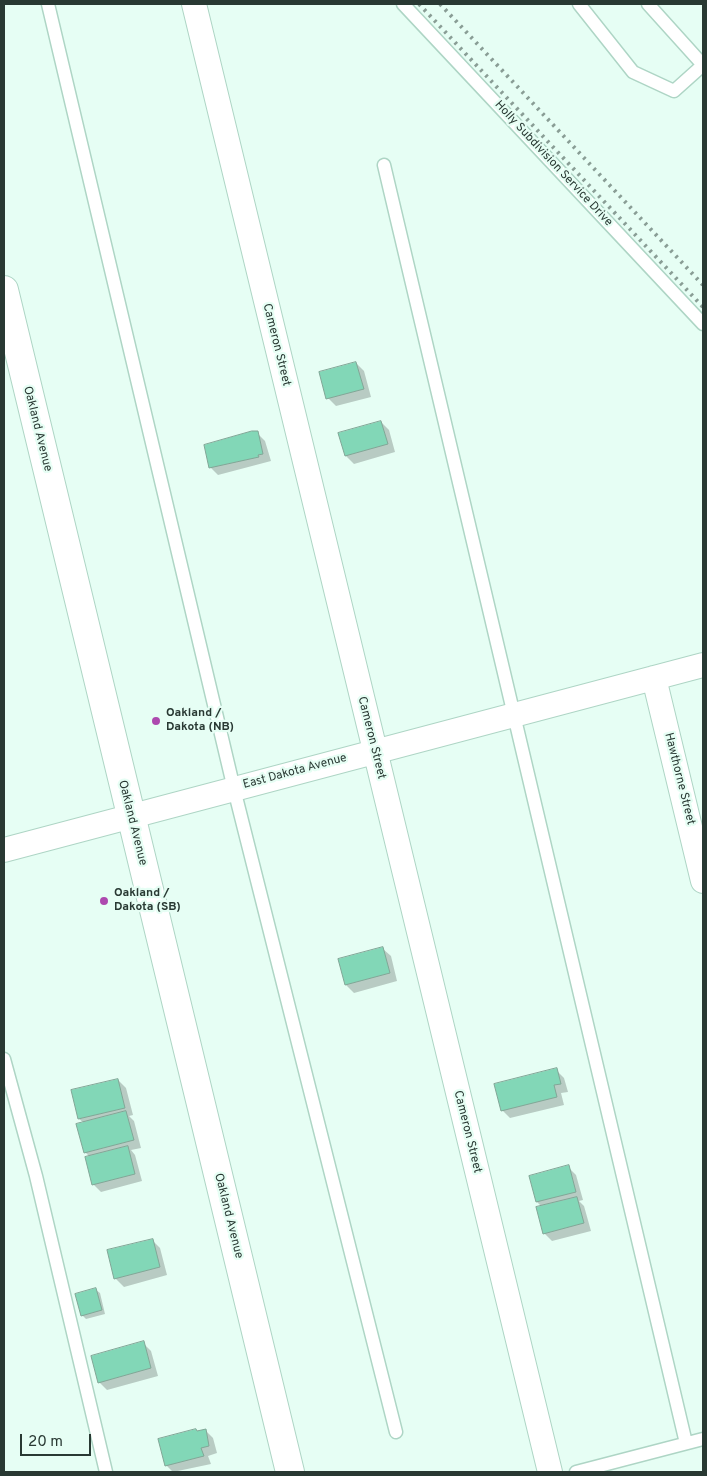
<!DOCTYPE html>
<html>
<head>
<meta charset="utf-8">
<style>
	body { margin:0 }
	#map { position:relative; width:707px; height:1476px; overflow:hidden; background:#e6fef4; font-family:Overpass,sans-serif }
	canvas { display:block }
	.frame { position:absolute; inset:0; border:5px solid #293933; pointer-events:none }
	.scale { position:absolute; left:20px; top:1434px; width:71px; height:22px; box-sizing:border-box; border:2px solid #293933; border-top:0; padding-left:6px; font-size:15px; line-height:18px; white-space:nowrap; color:#293933; -webkit-text-stroke:4px #e6fef4; paint-order:stroke }
</style>
</head>
<body>
<div id="map">
<canvas width="707" height="1476"></canvas>
<div class="frame"></div>
<div class="scale">20 m</div>
</div>
<script>
const g = document.querySelector('canvas').getContext('2d');
g.lineJoin = 'round';
function paint(path, color) { g.fillStyle = color; g.fill(path, 'evenodd'); }
function trace(path, color, width, dash) { g.strokeStyle = color; g.lineWidth = width; g.lineCap = dash ? 'butt' : 'round'; g.setLineDash(dash || []); g.stroke(path); }
function label(font, color, halo, rows, align = 'center') {
  g.font = font + ' Overpass,sans-serif'; g.lineWidth = 4.5; g.setLineDash([]); g.textBaseline = 'middle'; g.strokeStyle = halo; g.fillStyle = color; for (const [text, x, y, turn = 0] of rows) {
    g.save(); g.translate(x, y); g.rotate((+turn || 0) * Math.PI / 180); g.textAlign = isNaN(turn) ? turn : align; if (halo) g.strokeText(text, 0, 0); g.fillText(text, 0, 0); g.restore();
  }
}
paint(new Path2D(`
	M356,363L364,371L371,397L336,406L328,398Z
	M381,422L389,430L395,452L354,464L346,456Z
	M257,433L265,441L271,461L218,475L210,467Z
	M383,949L391,956L397,981L354,993L346,985L340,960Z
	M556,1070L564,1078L568,1092L561,1093L564,1105L510,1118L502,1110Z
	M118,1080L126,1088L133,1115L129,1116L134,1121L141,1148L131,1150L135,1155L142,1181L101,1192L93,1184L90,1157L85,1152L84,1123L79,1119Z
	M568,1167L576,1175L583,1200L579,1201L584,1206L591,1231L552,1241L544,1233L542,1207L537,1202L531,1177Z
	M152,1240L160,1248L167,1275L124,1287L116,1279Z
	M96,1290L100,1293L105,1314L86,1319L82,1315Z
	M143,1343L151,1351L158,1376L107,1390L99,1382Z
	M205,1430L213,1438L217,1453L208,1456L211,1464L173,1472L166,1465L198,1432Z`), '#0003');
const building = new Path2D(`
	M356,362L364,389L326,399L319,372Z
	M381,421L388,444L345,456L338,433Z
	M252,431H258L263,454L258,455L259,457L209,468L204,445Z
	M383,947L390,973L345,985L338,959Z
	M557,1068L561,1084L554,1085L557,1097L501,1111L494,1084Z
	M118,1079L125,1108L78,1119L71,1090Z
	M126,1111L134,1140L84,1153L76,1124Z
	M128,1146L135,1174L92,1185L85,1157Z
	M569,1165L576,1192L536,1202L529,1176Z
	M577,1197L584,1223L543,1234L536,1207Z
	M153,1239L160,1267L114,1279L107,1250Z
	M96,1288L102,1310L81,1316L75,1294Z
	M144,1341L151,1368L98,1383L91,1356Z
	M196,1429L197,1431L206,1429L209,1446L201,1448L204,1456L165,1466L158,1439Z`);
paint(building, '#82d7b7');
trace(building, '#81a696', 1);
const service = new Path2D(`
	M48,4L234,789L396,1432
	M403,4L703,324
	M579,4L633,72L674,91L703,65L648,4
	M384,165L686,1443
	M4,1059L36,1176L106,1472
	M576,1472L703,1439`);
const minor = new Path2D(`
	M194,4L550,1472
	M654,678L703,881
	M4,850L703,665`);
const tertiary = new Path2D(`
	M4,290L290,1472`);
trace(service, '#aed5c5', 15);
trace(minor, '#aed5c5', 26);
trace(tertiary, '#aed5c5', 30);
trace(service, '#fff', 12);
trace(minor, '#fff', 24);
trace(tertiary, '#fff', 28);
trace(new Path2D(`
	M419,4L703,307
	M440,4L703,285`), '#899d95', 4, [2.5, 5]);
for (const [x, y, r, color] of [
	[156,721,5,"#ad49af"],
	[104,901,5,"#ad49af"]
]) { const dot = new Path2D(); dot.arc(x, y, r, 0, 2 * Math.PI); g.fillStyle = color; g.fill(dot); trace(dot, '#e6fef4', 2); }
label('12px', '#293933', '#e6fef4', [
	["Holly Subdivision Service Drive",553,164,47],
	["Cameron Street",276,345,76],
	["Oakland Avenue",37,429,76],
	["Cameron Street",371,738,76],
	["East Dakota Avenue",295,772,-15],
	["Hawthorne Street",679,779,76],
	["Oakland Avenue",132,823,76],
	["Cameron Street",467,1132,76],
	["Oakland Avenue",228,1216,76]
]);
label('bold 12px', '#293933', '#e6fef4', [
	["Oakland /",166,714],
	["Dakota (NB)",166,728],
	["Oakland /",114,894],
	["Dakota (SB)",114,908]
], 'left');
</script>
</body>
</html>
